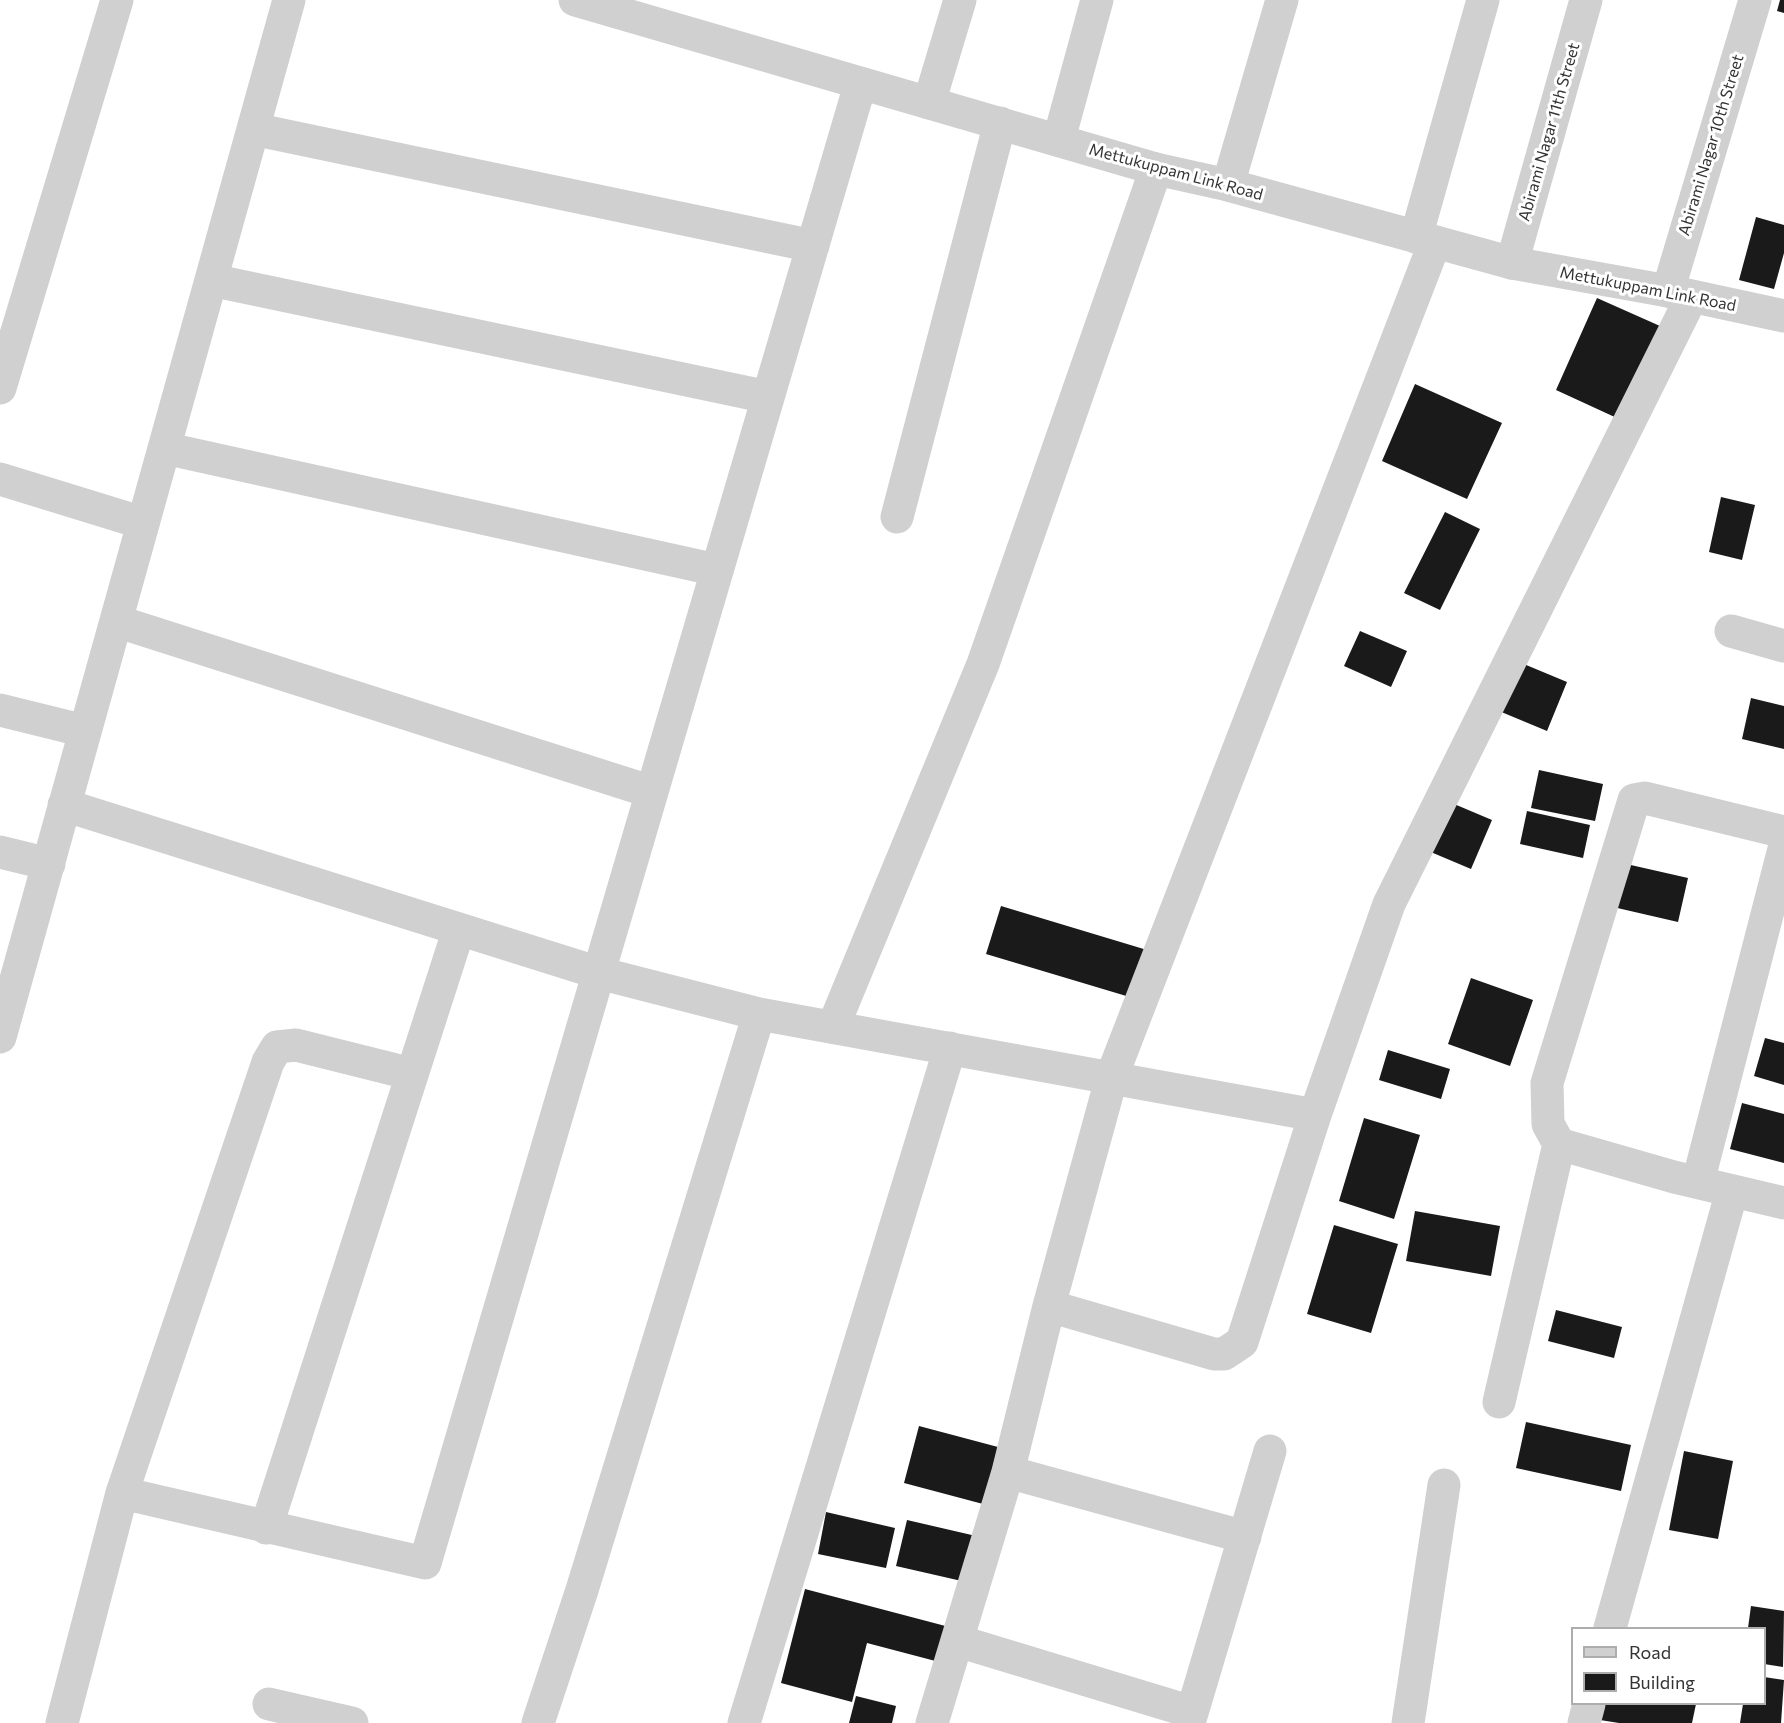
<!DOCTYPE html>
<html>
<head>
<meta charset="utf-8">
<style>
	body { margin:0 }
	#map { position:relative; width:1784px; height:1723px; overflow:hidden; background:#fff; font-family:Commissioner,sans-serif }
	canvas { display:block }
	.legend { position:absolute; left:1571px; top:1627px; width:195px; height:78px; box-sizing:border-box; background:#fff; border:2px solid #adadad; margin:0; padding:8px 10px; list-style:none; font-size:18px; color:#333 }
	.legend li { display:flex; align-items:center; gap:12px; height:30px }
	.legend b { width:30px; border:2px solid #adadad }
</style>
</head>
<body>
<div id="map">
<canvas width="1784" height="1723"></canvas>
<ul class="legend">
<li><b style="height:8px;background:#d0d0d0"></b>Road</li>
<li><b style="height:16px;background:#1a1a1a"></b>Building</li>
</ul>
</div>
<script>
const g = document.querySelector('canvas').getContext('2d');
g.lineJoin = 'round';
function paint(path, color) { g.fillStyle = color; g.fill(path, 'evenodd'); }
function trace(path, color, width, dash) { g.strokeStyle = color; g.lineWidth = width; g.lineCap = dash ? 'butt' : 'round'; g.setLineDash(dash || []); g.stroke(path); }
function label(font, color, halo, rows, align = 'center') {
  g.font = font + ' Commissioner,sans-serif'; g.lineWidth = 6; g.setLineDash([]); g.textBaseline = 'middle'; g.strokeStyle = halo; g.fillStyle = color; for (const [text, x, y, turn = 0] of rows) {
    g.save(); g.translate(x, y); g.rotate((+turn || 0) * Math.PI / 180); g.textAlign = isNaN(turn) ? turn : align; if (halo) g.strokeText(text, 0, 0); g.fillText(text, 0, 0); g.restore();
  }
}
paint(new Path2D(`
	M1780,0H1784V13L1777,11Z
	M1756,217L1784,225V253L1774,289L1739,280Z
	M1597,298L1660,326L1619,419L1556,390Z
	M1415,384L1502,423L1467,499L1382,461Z
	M1721,497L1755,505L1742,560L1709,552Z
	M1445,512L1480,529L1440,610L1404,593Z
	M1360,631L1407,651L1391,687L1344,666Z
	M1519,662L1567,682L1547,731L1499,711Z
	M1751,698L1784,706V749L1742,739Z
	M1539,770L1603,784L1595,821L1531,808Z
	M1447,801L1492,820L1471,869L1426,850Z
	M1527,811L1590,825L1583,858L1520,844Z
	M1622,863L1688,878L1678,922L1613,907Z
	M1001,906L1147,950L1133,998L986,954Z
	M1471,978L1533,1000L1510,1066L1448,1044Z
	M1765,1038L1784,1043V1085L1754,1076Z
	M1388,1050L1450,1069L1441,1099L1379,1080Z
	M1742,1103L1784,1114V1163L1730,1149Z
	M1364,1118L1420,1135L1394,1219L1339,1201Z
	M1415,1211L1500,1226L1491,1276L1406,1261Z
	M1334,1225L1398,1244L1371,1333L1307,1314Z
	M1556,1310L1622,1327L1614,1358L1548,1341Z
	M1526,1422L1631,1445L1621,1491L1516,1468Z
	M919,1426L998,1447L983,1504L904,1483Z
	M1684,1451L1733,1461L1718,1539L1669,1530Z
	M826,1512L895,1528L886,1568L818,1554Z
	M907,1520L976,1536L966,1582L896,1566Z
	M805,1589L953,1628L943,1663L867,1643L852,1702L781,1683Z
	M1751,1606L1784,1611L1783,1667L1764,1664V1628H1748Z
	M1764,1677L1784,1680L1781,1723H1740L1743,1704H1764Z
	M856,1696L896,1706L892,1723H849Z
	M1603,1704H1696L1692,1723H1619L1600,1720Z`), '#1a1a1a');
trace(new Path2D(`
	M929,103L960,0
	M253,129L813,246
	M1059,139L1097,0
	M1228,185L1282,0
	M1416,237L1483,0
	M1512,263L1586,0
	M211,280L768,397
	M1668,291L1755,0
	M0,388L117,0
	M164,448L717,570
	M0,479L143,523
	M897,517L1000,123
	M116,621L652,792
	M1731,631L1784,646
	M0,710L85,731
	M64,805L599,973L759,1014L1315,1115
	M0,852L49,864
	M833,1027L983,664L1156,169
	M0,1037L289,0
	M1559,1144L1548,1124L1547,1083L1634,800L1645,798L1784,832
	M1698,1182L1784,849
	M1049,1306L1214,1354H1224L1242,1342L1315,1115L1389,904L1691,298
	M1499,1402L1559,1144L1674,1177L1784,1203
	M1008,1472L1245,1537
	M122,1493L425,1563L860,85
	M266,1528L459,929
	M1610,1628L1732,1191
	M958,1641L1192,1712
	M269,1704L352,1723
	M62,1723L122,1493L268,1062L277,1047L296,1045L412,1074
	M538,1723L582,1590L759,1014
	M744,1723L950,1048
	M932,1723L1008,1472L1049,1306L1112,1076L1435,242
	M1189,1723L1270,1451
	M1408,1723L1444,1485
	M1584,1723L1589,1704`), '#d0d0d0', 33);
trace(new Path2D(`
	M575,0L1156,169L1228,185L1512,263L1668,291L1784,316`), '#d0d0d0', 33);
label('16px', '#333', '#fff', [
	["Abirami Nagar 11th Street",1549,132,-74],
	["Abirami Nagar 10th Street",1711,145,-73],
	["Mettukuppam Link Road",1176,172,15],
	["Mettukuppam Link Road",1648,289,11]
]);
</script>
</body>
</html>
